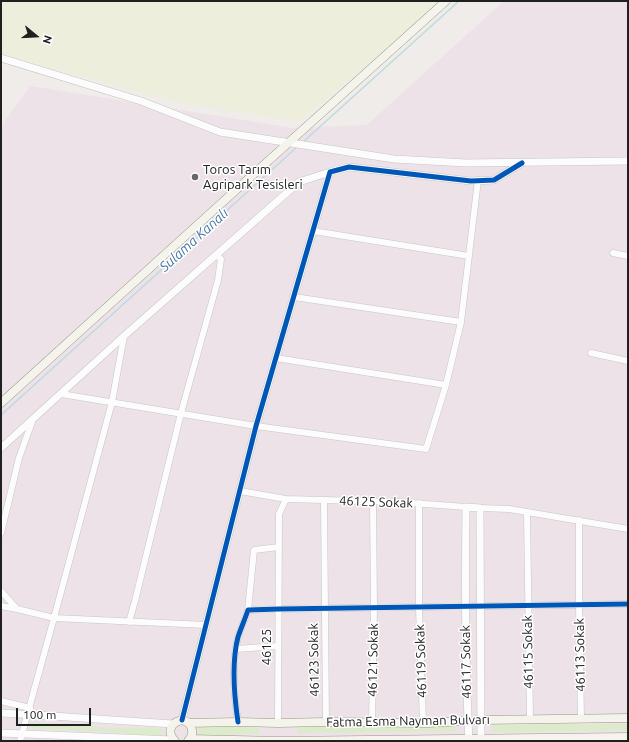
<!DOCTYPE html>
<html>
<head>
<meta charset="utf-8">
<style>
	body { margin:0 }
	#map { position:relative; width:629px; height:742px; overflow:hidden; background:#efece9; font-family:Ubuntu,sans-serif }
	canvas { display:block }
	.frame { position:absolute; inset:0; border:2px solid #202020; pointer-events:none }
	.north { position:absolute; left:16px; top:16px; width:40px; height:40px; -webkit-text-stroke:3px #fff; paint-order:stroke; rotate:108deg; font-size:11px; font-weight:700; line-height:16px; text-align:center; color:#202020 }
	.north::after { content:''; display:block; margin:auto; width:14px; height:18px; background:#202020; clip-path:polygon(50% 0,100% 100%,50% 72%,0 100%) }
	.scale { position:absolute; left:16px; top:708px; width:75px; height:18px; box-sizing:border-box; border:2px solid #202020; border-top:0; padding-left:5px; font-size:12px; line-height:14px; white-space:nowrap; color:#202020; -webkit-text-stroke:3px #fff; paint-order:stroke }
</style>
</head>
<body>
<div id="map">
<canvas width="629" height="742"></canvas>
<div class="frame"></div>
<div class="north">N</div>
<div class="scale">100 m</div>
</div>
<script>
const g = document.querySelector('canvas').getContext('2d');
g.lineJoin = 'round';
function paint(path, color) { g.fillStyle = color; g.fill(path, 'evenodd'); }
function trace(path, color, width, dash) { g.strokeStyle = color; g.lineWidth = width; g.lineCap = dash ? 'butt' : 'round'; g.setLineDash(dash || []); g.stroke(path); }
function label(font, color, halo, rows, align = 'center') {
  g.font = font + ' Ubuntu,sans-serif'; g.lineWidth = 3; g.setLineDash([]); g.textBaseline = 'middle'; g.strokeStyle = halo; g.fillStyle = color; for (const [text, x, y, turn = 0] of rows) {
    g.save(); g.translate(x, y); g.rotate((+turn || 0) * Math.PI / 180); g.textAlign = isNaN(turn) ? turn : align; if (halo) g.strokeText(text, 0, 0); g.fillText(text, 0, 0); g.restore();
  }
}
paint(new Path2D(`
	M504,1H628V741H1V127L30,86L293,128L367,125Z`), '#ece2e8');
paint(new Path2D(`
	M1,1H444L299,121L186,104L1,55Z`), '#eed');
paint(new Path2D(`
	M30,722L111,728H162V738L111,732L30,728Z
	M628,724V730L493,732V725Z
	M198,726L259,728V734H232L199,737Z
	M455,726V731L297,733V727Z`), '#dcebc9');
trace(new Path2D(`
	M303,142L459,1
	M1,415L297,147`), '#bddae1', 1.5);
const minor = new Path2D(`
	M313,231L469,256
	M613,253L628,256
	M461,322L478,180
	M591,353L628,361
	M276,358L446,385L461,322L294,297
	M61,394L256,426L426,449L446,385
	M240,491L286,499L398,502L466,507
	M324,501L326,722
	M419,503V608L423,723
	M480,508L509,509L628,529
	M527,513L530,719
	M579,520V606L581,718
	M1,533L19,458L33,419
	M1,591L17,609L54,618L206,625
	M1,606L17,609
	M248,610L254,550L279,547
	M129,622L135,601L181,413L218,280L221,259L216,255
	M236,649L278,646
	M1,701L30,708
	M238,722C234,695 231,664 238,637C241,628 245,619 248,610L279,609L628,604
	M278,723L279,514L286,499
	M372,723L374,608L373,501
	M20,741L54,618L112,402L124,336`);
const tertiary = new Path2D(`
	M1,58L141,101L220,132L394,159L466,163L628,161
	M1,448L124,336L299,182L330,172
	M1,713L37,715L173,724
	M182,720L256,426L330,172L349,167L471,181L494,180L522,163
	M1,733L173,740
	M469,741C465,663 465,585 466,507L480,508L481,741`);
const secondary = new Path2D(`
	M1,403C149,269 297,134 446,1
	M188,723L238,722L278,723L326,722L428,723L482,720L628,718
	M190,739L279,741L628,737
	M175,741C159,724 189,711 192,730C193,735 191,738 188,741`);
trace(minor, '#c7c6c5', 7);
trace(tertiary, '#c7c6c5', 8);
trace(secondary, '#989880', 9);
trace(minor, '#fdfcfc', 6);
trace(tertiary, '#fdfcfc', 7);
trace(secondary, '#f4f4ec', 8);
trace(new Path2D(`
	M182,720L256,426L330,172L349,167L471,181L494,180L522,163
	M238,722C234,695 231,664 238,637C241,628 245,619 248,610L279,609L628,604`), '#0057b8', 5);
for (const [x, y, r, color] of [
	[195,177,4,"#686766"]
]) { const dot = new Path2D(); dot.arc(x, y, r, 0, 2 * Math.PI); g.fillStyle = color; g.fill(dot); trace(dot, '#fff', 1.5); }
label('13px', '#202020', '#fff', [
	["Toros Tarım",203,170],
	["Agripark Tesisleri",203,185]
], 'left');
label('13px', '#202020', '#fff', [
	["46125 Sokak",376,502,2],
	["46125",267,647,-90],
	["46115 Sokak",528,652,-91],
	["46113 Sokak",580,655,-91],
	["46123 Sokak",314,660,-91],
	["46121 Sokak",373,660,-89],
	["46119 Sokak",421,661,-92],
	["46117 Sokak",466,662,-91],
	["Fatma Esma Nayman Bulvarı",408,721,-1]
]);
label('italic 14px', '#4776a0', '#fff', [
	["Sulama Kanalı",194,240,-42]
]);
</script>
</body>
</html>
